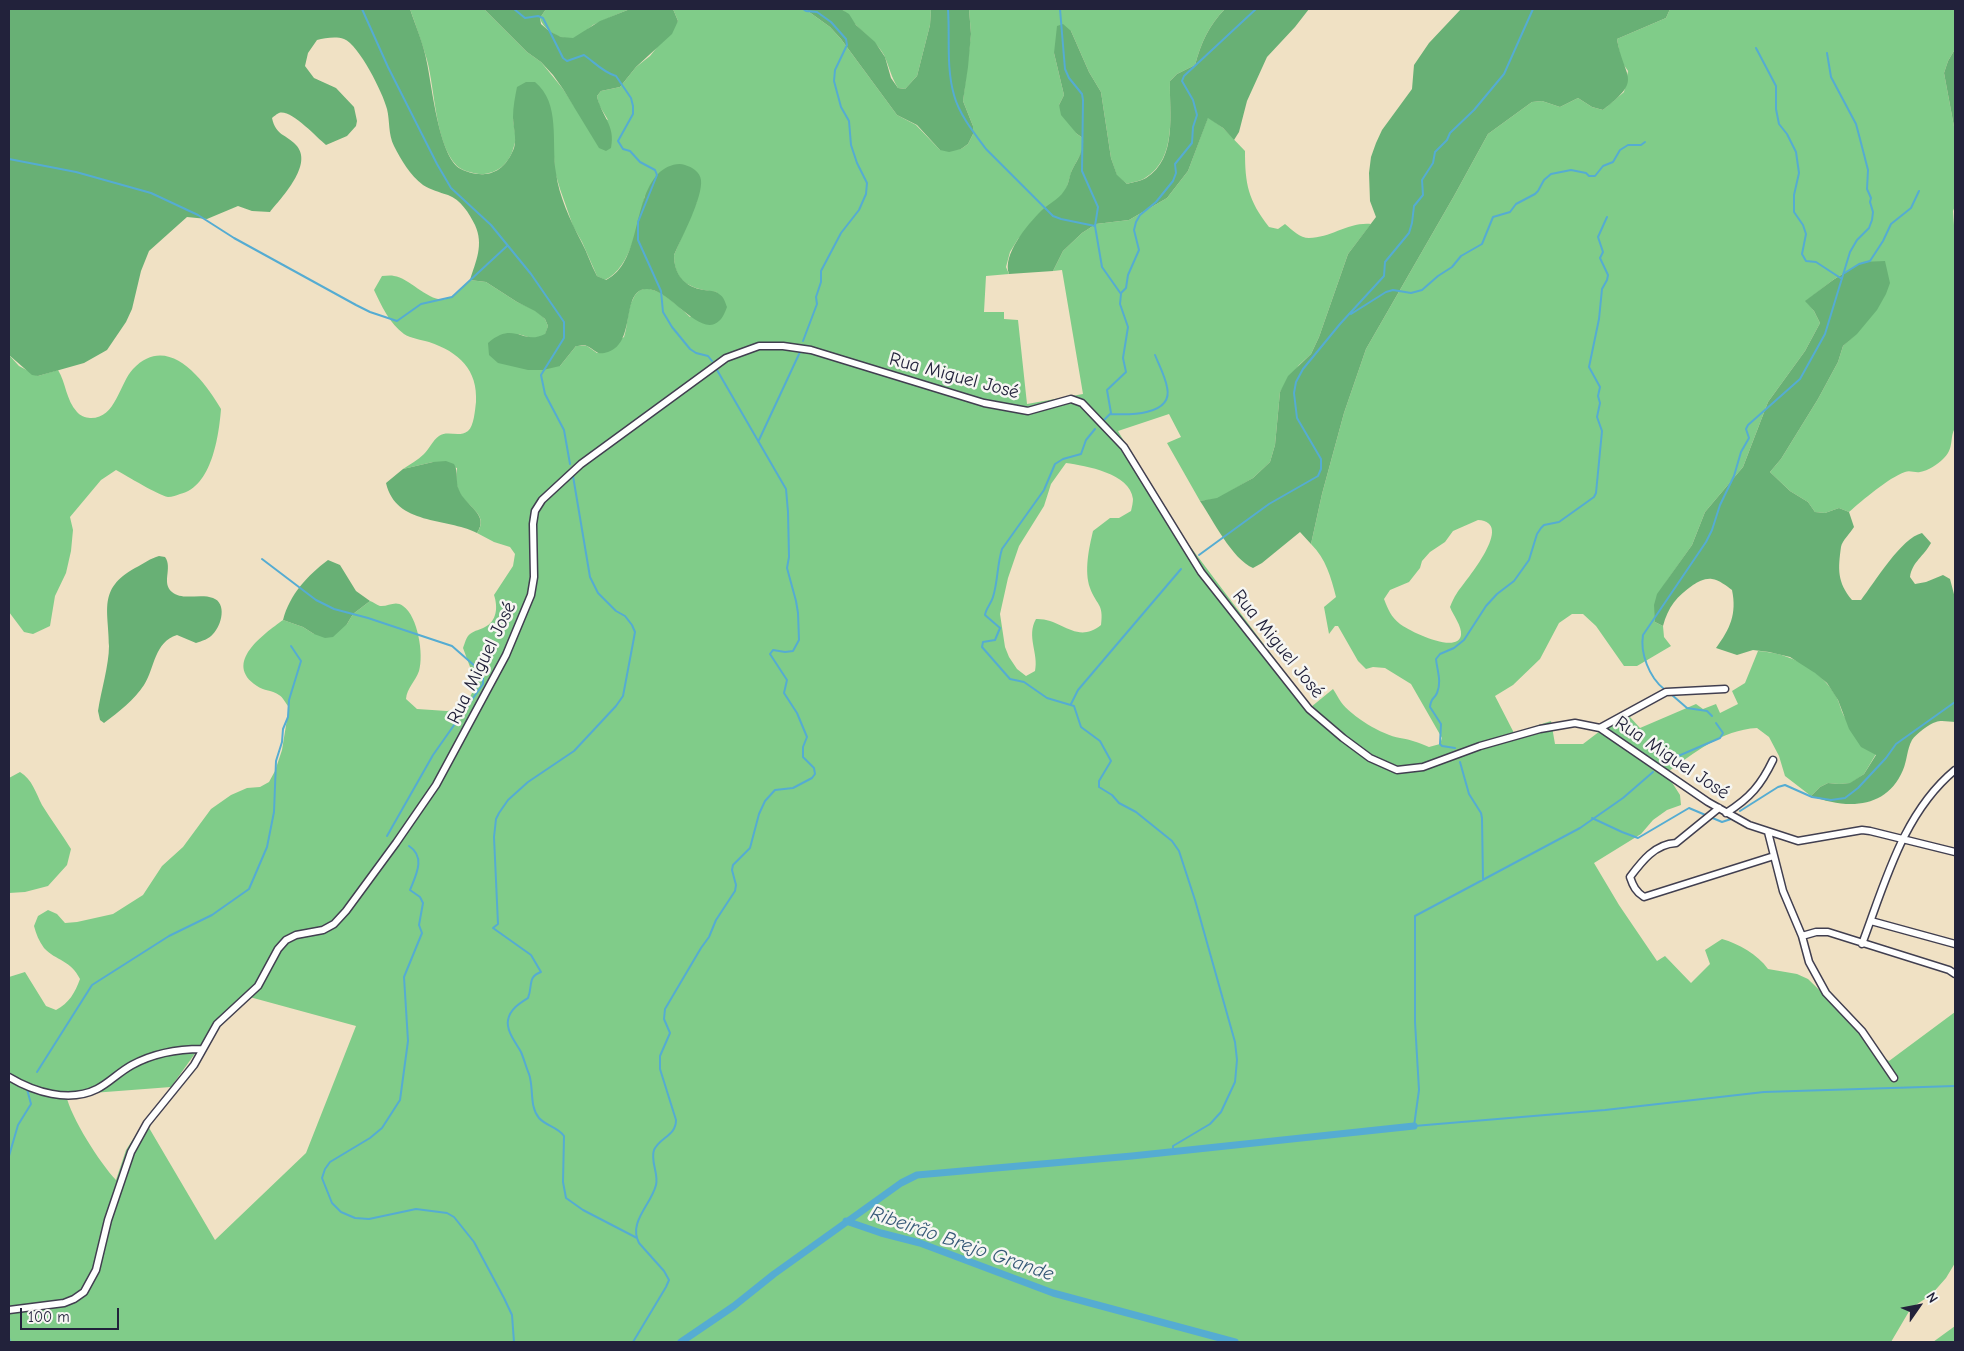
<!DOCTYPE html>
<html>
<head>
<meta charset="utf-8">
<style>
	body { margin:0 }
	#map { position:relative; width:1964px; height:1351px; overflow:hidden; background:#f0e1c4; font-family:"Comic Neue",sans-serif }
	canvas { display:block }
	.frame { position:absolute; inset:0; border:10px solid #22223b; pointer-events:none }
	.north { position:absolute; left:1894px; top:1281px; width:50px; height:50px; -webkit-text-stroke:4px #f6f6f2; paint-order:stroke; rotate:57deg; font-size:14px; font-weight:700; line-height:20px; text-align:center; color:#22223b }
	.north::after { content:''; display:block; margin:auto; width:18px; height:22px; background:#22223b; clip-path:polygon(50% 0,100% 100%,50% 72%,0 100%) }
	.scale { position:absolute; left:20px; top:1308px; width:99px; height:22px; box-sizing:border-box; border:2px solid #22223b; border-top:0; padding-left:6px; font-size:15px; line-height:18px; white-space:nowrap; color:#22223b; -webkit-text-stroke:4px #f6f6f2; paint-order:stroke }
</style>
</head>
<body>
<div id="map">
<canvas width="1964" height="1351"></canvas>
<div class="frame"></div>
<div class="north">N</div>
<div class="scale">100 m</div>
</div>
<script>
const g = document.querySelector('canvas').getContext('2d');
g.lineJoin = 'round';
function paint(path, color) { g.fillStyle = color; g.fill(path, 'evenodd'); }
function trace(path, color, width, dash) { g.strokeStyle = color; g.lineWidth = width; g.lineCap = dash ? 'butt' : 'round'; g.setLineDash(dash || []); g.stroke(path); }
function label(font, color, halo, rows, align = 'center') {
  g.font = font + ' "Comic Neue",sans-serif'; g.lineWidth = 5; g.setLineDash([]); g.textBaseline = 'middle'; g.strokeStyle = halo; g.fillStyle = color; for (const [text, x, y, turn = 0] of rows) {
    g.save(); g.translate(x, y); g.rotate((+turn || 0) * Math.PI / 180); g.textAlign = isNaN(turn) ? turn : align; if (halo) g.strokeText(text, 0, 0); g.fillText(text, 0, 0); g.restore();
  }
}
paint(new Path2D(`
	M410,9H484L527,52L541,62L563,89L574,106L608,120L599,105L597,96L601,91L620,87L636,67L650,56L678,21L673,9H805L830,27L841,39L897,115L916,125L940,150L961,149L968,144L973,134V126L963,101L971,34L969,9H1225C1209,25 1201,43 1195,65L1177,74L1170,81C1169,113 1178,158 1145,178C1141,181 1132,182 1127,184L1117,176L1111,158L1101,92L1089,72L1071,31L1054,53L1064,95L1059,105L1077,134L1083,138L1084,148L1072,170L1066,190L1058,199L1041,212L1018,239L1010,252L1006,267L1009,274L986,276L984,312H1004V319L1018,320L1027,404L1083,394L1062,270L1053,271L1063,251L1082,233L1096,224L1129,220L1167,198L1188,171L1208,117L1223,128L1245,151C1245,184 1248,200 1269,227L1278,229L1285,224C1292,230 1300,238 1309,238C1331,238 1348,222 1371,224L1348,254L1319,337L1311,354L1299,365L1280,392L1275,445L1270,462L1253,478L1217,499L1200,501L1167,443L1181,437L1169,414L1118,431L1171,521L1311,707L1333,689C1336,693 1338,698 1341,702C1351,716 1382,735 1400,738C1412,740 1417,742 1429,747L1440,744L1442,738L1411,684L1385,668L1373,667L1366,669L1358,661L1338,626H1335L1329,634L1324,607L1336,597C1331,577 1326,559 1311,544L1322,494L1344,413L1366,349L1454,196L1488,134L1532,102L1542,101L1560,107L1578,98L1592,107L1603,110L1624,92L1628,71L1621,61L1617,39L1666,18L1670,9H1955V49L1948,61L1944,73L1955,132V206L1953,211L1954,225L1955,224V428C1949,438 1955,448 1943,459C1938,464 1928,471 1920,472C1915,473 1910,470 1905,472C1888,478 1863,500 1849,512L1839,508L1825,513L1815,512L1808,502L1790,491L1770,472L1781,459L1818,399L1838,362L1843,346L1857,333L1862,262L1833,280L1806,301L1814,311L1820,323L1805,351L1768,402L1743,467L1705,512L1692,545L1666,582L1655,622L1663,626L1664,637L1671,646L1637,666H1624L1596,626L1583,614H1572L1559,623L1540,659L1513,685L1495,696L1514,733L1551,721L1555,744H1583L1604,728L1630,717L1640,728L1696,704L1703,709L1716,704L1720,713L1738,704L1732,691L1745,683L1758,651C1790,653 1821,669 1837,698C1840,704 1841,711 1844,716C1853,730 1866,742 1876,754L1864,774L1851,783L1839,784L1828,783L1820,787L1811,796L1785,776L1779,756L1769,737L1757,728C1721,730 1695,753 1666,773L1680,795L1681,805L1667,810L1653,820L1641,834L1594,863L1619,905L1657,961L1665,956L1691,983L1710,964L1705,950L1722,939C1739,944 1757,954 1768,969L1797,974L1808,979L1847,1017L1873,1050L1889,1061L1955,1012V1263L1946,1278L1931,1295L1911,1308L1891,1342H9V977L25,972L46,1006L56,1010C69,1003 75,993 80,979C71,960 56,961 44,948C39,941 36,934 34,926L38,916L48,910L57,914L65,923L77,922L113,914L143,895L162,866L183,847L211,809L231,795L247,788L260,787L269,782L275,771L282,750L289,707C286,704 283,697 279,695C273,690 263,691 257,686C222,663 264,634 283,620L303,627L314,634L347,624L353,614L370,601C373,602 377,605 380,606C388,607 395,600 403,606C418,616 424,655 419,671C415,682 407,688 406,699L417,709L447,711L458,709L467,703L472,693L473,675L463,648C465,643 466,637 470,634C475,630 480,630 485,627C497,621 498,607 494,595L513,566L515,554L510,547L494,542L477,533C491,513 463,506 458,489C456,483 457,475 457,468L433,462L403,469C410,464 418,460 424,454C429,449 433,440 439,436C448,430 459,438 468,431C474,426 475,410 476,402C478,370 459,352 429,342C422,340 410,338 404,334C390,324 381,305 374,290L382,276C386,276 390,275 394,276C410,278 429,303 446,299C455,297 464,286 470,280L486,282L517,302L535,310L545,319L548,326L545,335L535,339L518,334L560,366L576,346H587L597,353L624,337C628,325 627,310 633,299C645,272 678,306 690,317L717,292C692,289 674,284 674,255L697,201L645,196C638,222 632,267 605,280L597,276L582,242L573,226L560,189L555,172L552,127L513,119C514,128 517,138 514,146C510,163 497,175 479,174C472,173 463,171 457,166C435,144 435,89 427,60C422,43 416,26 410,9ZM1066,463C1086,466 1130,473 1133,499C1133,502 1132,507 1131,511L1119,518H1110L1093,531C1089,548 1084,571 1090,588C1096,605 1104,603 1101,625C1076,645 1062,618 1036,619C1026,636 1039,654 1035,671L1026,676L1017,669L1009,657L1005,647L1000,614L1008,578L1019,546L1044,506L1051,484ZM1478,520C1516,522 1466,580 1457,593C1454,597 1452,602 1450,607C1453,615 1462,626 1461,635C1458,655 1409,631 1400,624C1391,617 1388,609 1384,599L1390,590L1409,582L1420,568L1422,561L1430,552L1445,542L1453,531ZM246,996L356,1026L306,1153L215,1240L145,1121L126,1150L116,1180C100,1163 71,1118 66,1095L171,1087L209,1034Z
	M546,9H630C618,14 605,19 593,25C587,29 582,36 574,38C561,41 543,30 540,18Z
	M841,9H931L930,25L917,76L905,89L898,88C891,77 889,66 884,55C877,43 867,36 857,26C851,20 849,14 841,9Z
	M9,355L19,366L38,376L58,370C66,383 66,400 77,412C79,415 86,418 90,418C116,419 119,384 133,369C168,332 204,380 221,409C219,435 212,487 180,494C177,495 172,497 168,497C158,495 127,476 116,470L101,480L70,517L73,530L71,551L66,573L55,596L50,626L33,634L24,632L9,612Z
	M20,772C32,779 36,793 42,805C51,820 62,834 71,849L67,865L48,886L25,892L9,893V778Z
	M1955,1326V1342H1933Z`), '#80cc89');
paint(new Path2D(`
	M9,9H410C416,27 424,45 427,63C432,87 439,154 459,168C466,172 477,175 485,174C500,173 509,161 514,148C517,138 513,127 513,117C513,107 515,97 517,87L526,82H535C561,103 551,143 556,173C559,196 570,220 581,241C587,252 591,265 597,276L606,280C641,263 632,201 658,174C665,167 676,162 685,165C692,167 700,172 701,180C703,197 682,237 674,255C674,274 684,287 704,290C709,291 715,290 719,294C724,297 725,302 727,307C725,312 723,318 719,321C700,339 670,289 647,289C620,289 637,343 608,352C596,356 596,350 587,346C584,345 579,346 576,346L560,366L543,370H528L498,363L489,355L488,343C515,320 522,346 545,334L548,326L545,319L535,311L517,302L486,282L470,280C476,261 484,245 475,225C469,213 461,200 448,195C439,192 431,190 423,185C410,175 401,160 394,146C388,134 390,121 387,109C383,93 359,45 344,39C336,36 325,38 317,40L308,53L305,66L314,78L336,88L354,107L357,121L356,126L347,136L326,145C316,137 291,109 279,113C278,113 273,117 272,118C276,136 286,134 296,145C314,164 282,197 270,212L252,211L238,206L207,219L187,217L149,251L141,271L132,309L126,322L107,350L84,363L38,376L32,375L9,355Z
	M484,9H546L540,18L541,24L549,31L561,37L573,38L600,21L630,9H673L678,21L672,34L636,67L620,87L601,91L597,96C601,116 616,125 611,148L606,151L599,148L563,89L553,75L541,62L527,52Z
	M805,9H841L849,14L856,25L875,42L885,57L891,78L898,88L905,89L917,76L930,25L931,9H969L971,34L968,67L963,101L973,126V134L968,144L961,149L949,152L940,150L917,125L897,115L841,39L830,27Z
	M1225,9H1309L1295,27L1267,57L1247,101L1239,132L1234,140L1223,128L1208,118L1188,171L1167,198L1129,220L1096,224L1082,233L1063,251L1053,271L1009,274C1002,255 1027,225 1041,211C1048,204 1058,200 1064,191C1069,185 1069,176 1072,170C1078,158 1084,152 1083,138L1077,134L1061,115L1059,105L1064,95L1054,53L1057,26L1063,24L1071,31L1089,72L1101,92L1111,158L1117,175L1127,184C1133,182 1141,181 1146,178C1178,158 1169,113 1170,81L1177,74L1195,65C1201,43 1209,25 1225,9Z
	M1461,9H1670L1666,18L1617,39C1624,80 1644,78 1603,110L1592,107L1578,98L1560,107L1542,101L1532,102L1488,134L1454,196L1366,349L1344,413L1322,494L1311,544L1300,532L1262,563L1253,568C1232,559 1213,520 1200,501L1217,498L1253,478L1270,462L1275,445L1280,392L1288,376L1311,354L1319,337L1348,254L1376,217L1370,201L1369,173L1371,157L1376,143L1382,130L1412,89L1414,65L1429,43Z
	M1955,49V132L1944,73L1948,61Z
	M1885,261L1890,283L1886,294L1877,310L1857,334L1843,346L1838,362L1818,399L1781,459L1770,472L1790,491L1808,502L1815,512L1825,513L1839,508L1849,512L1854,527C1851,532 1842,541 1841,547C1838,569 1837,582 1852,600H1861C1875,582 1901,538 1922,533L1931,543C1924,556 1912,562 1910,577L1915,584L1926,582L1943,575L1950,579L1955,598V722C1950,722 1941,720 1936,722C1929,724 1916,734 1912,740C1907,749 1907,761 1903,770C1886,810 1846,809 1811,796L1820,787L1828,783L1839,784L1850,783L1864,774L1876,755L1861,747L1849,729L1838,700L1827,683L1815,673L1790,657L1769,652L1753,650L1737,655L1716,648C1730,629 1737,614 1732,590C1727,586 1719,580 1712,579C1705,578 1698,582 1693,585C1677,596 1668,607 1663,626L1655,622L1654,605L1657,594L1692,545L1705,512L1743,467L1768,402L1805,351L1820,323L1814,311L1805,301L1833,280L1862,262Z
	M446,461L454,464C459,472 455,482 459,490C465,506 490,514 477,533C446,517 396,526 386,483L403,469L433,462Z
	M159,556L165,557C173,568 161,583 172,592C182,601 200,593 213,598C227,603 222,625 213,634C209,639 202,641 196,643L177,635C154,642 155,668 144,685C134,700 119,712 104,723L100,720L98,711C101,691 109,665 109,646C109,611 97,589 135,568C143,564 151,558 159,556Z
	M328,560L340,565L356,591L370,601L353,614L347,624L333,637L325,638L314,634L303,627L283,620C290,594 307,576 328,560Z`), '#68b075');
trace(new Path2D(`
	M362,9L388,67L437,164L451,188L491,225L531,274L564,322V338L541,375L545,394L564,430L570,464
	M514,9L525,18L538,16L543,18L563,58L567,61L584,55C594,62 604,73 616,76L631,98L633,106V114L618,141L623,149L630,151L640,162L655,170L657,175L638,222V240L661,291L663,312L672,327L690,349L696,353L708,356L712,361
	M948,9C950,37 946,67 954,95C959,114 974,133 986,149L1053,216L1061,219L1095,226
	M1060,9L1065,69L1069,78L1082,94L1083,100L1082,171L1098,207L1095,226L1102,267L1121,294L1120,304L1128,327L1123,358L1126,372L1107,390L1111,413L1104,420
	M1756,48L1776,86V109L1779,124L1787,134L1796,152L1799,173L1794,195V212L1803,225L1806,234L1802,254L1806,261L1816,262L1842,279
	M9,159L76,172L151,193L198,215L234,238L356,305L370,312L397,321L421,304L452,297L507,246
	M1843,274L1859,264L1870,261L1883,241L1891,224L1911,208L1919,191
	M1121,293L1126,288L1128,275L1139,250L1134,230L1136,222L1140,215L1156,202L1173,181L1176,173L1175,164L1192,143L1193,127L1197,115L1193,100L1182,81L1184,76L1256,9
	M1351,314L1386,292L1393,290L1411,293L1422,290L1438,276L1452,267L1461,256L1482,244L1493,217L1510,212L1516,204L1535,194L1538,191L1544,180L1551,174L1571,170L1586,173L1589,176H1595L1603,166L1613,162L1620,150L1628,145H1641L1645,142
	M803,341L817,304L816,297L821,282V271L841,233L859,210L866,194L867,183L857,163L851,145L849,121L841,107L834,81L835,70L847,45L846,39L831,22L817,12L806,11L803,9
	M1110,414C1127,415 1174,416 1167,387C1165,376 1159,365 1155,355
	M1095,429L1086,440L1081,454L1063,459L1055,464L1044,490L1002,549C997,565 998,581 993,597C991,604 986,608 985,615L1000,628L995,640L983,642L982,647L1010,679L1024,682L1047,698L1074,706L1081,727L1100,741L1111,761L1099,781V787L1112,795L1119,803L1136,812L1172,841L1179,851L1195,900L1235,1042L1237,1060L1235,1082L1221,1112L1210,1124L1173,1146V1151
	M759,440L800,352
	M573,476L590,577L598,593L616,611L625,616L632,625L635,632L633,643L623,696L616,706L574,751L528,782L508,800L499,813L496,819L494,837L498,924L493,928L531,955L541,972C527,977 533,986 528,998C520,1003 510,1009 508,1020C506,1031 516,1043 521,1052C524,1059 526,1067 529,1074C534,1088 529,1106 539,1118C546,1126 558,1127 564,1136L563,1182L566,1198L583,1210L637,1238
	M1199,555L1269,504L1318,476L1321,469V459L1297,418L1294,393L1296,382L1303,369L1340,324L1384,276L1385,262L1409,233L1412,223L1414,206L1423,195L1422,180L1433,163L1435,152L1447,140L1450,133L1474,110L1504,74L1533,9
	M262,559L316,600L334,609L368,618L452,646L476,667L483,677V684L433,755L387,836
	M1664,689C1649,677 1640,653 1643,635L1706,542L1712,530L1720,505L1734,476L1741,452L1749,438L1746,429L1748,425L1800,379L1825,334L1850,252L1857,240L1869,228L1872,220L1873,212L1870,202L1871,198L1867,189L1868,170L1860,139L1856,124L1831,77L1827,53
	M1672,695L1687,708L1707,711L1712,716
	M1071,704L1078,690L1181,569
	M1455,748L1442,746L1440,744L1441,724L1430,707C1431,697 1434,700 1437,693C1442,682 1437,670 1436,659L1440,654L1454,648L1464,640L1486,606L1497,594L1514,581L1529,560L1537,534L1541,528L1544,525L1559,522L1594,497L1596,493L1602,431L1597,417L1600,403L1598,396L1600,387L1589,367L1599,319L1602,289L1607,280L1608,275L1600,258L1603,252L1598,237L1607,217
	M1460,762L1469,794L1481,813L1482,818L1483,880
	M1662,763L1720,738L1723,733L1716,723
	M1653,772L1623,798L1580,828L1415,916V1022L1419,1090L1414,1126L1605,1110L1764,1092L1955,1086
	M1740,811L1778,787L1785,785L1812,797L1831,800L1845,798L1858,788L1886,758L1896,744L1955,702
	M1592,818L1622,832L1638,838L1689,808L1722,822L1731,819
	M409,846C426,857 416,875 410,890L420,897L423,903L419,925L422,933L404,977L408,1041L400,1100L382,1128L370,1138L330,1162L325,1169L322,1178L332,1203L341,1212L355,1218L369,1219L416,1209L447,1213L454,1217L474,1242L504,1298L512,1315L514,1342
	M37,1072L92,985L169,936L212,915L249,889L267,847L274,812L276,761L282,742L283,729L288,717L289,700L301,661L291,646
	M9,1156L18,1125L31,1104L27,1089
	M9,1338L10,1342
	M633,1342L666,1287L669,1280L664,1271L639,1243C628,1222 651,1205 656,1185C659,1174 650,1161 654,1150C660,1137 676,1136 676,1120L660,1069V1056L670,1033L664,1019L665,1009L701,948L709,937L716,920L735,891L736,885L732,870L733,865L750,848L759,814L765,801L775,790L793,788L812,778L815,774L814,768L803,757V747L807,737L797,713L784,693L787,680L770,654L773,650L785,652L793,651L799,640L798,613L796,601L787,568L789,557L788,512L786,489L717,370`), '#55acd2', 2);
trace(new Path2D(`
	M846,1221L881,1233L920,1243L1053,1293L1235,1342
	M681,1342L734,1306L774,1274L901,1183L917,1175L1132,1156L1414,1126`), '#55acd2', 7);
const minor = new Path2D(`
	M1600,728L1666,692L1725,689
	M1719,808L1676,843C1655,844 1642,861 1630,877C1633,886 1636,892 1644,897L1774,856
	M1726,813C1750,798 1761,785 1773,760
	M1768,832L1783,891L1802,936L1809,962L1826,993L1862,1031L1894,1078
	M1871,921L1955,944
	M1802,936L1816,932H1828L1949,970L1955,974
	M1862,944C1885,883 1903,813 1955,770
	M9,1077C34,1092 69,1103 97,1089C109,1083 119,1072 132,1065C154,1053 177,1049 202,1049
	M9,1310L64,1303L74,1299L84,1292L96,1270L108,1220L131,1152L147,1123L194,1065L217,1024L258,986L278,949L286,940L296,935L323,930L334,924L346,911L396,843L436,785L506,655L531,595L534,577L533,524L535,511L542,500L581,464L726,358L759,346H783L811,350L984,403L1028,411L1071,399L1082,403L1124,447L1201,572L1309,709L1343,738L1370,758L1397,770L1423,767L1480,746L1540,729L1575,723L1600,728L1708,802L1749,825L1798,841L1862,830L1870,831L1955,852`);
trace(minor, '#413f50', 9);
trace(minor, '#fff', 6);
label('19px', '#22223b', '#f6f6f2', [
	["Rua Miguel José",954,376,15],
	["Rua Miguel José",1278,644,51],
	["Rua Miguel José",482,663,-64],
	["Rua Miguel José",1672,758,34]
]);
label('italic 20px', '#365977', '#f6f6f2', [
	["Ribeirão Brejo Grande",962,1244,19]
]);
</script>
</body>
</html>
